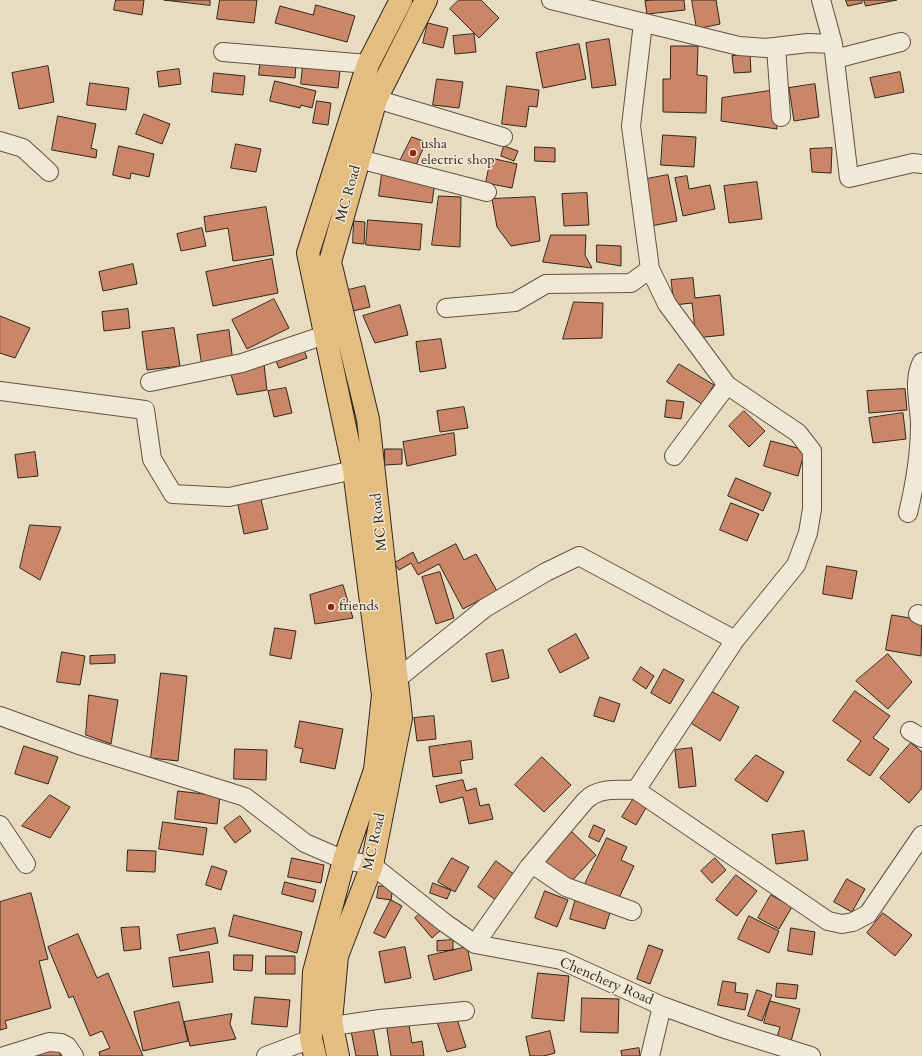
<!DOCTYPE html>
<html>
<head>
<meta charset="utf-8">
<style>
	body { margin:0 }
	canvas { display:block; background:#e9dbbf }
</style>
</head>
<body>
<canvas width="922" height="1056"></canvas>
<script>
const g = document.querySelector('canvas').getContext('2d');
g.lineJoin = 'round';
function paint(path, color) { g.fillStyle = color; g.fill(path, 'evenodd'); }
function trace(path, color, width, dash) { g.strokeStyle = color; g.lineWidth = width; g.lineCap = dash ? 'butt' : 'round'; g.setLineDash(dash || []); g.stroke(path); }
function label(font, color, halo, rows, align = 'center') {
  g.font = font + ' Cardo,serif'; g.lineWidth = 3; g.setLineDash([]); g.textBaseline = 'middle'; g.strokeStyle = halo; g.fillStyle = color; for (const [text, x, y, turn = 0] of rows) {
    g.save(); g.translate(x, y); g.rotate((+turn || 0) * Math.PI / 180); g.textAlign = isNaN(turn) ? turn : align; if (halo) g.strokeText(text, 0, 0); g.fillText(text, 0, 0); g.restore();
  }
}
const building = new Path2D(`
	M116,0H144L142,15L114,10Z
	M164,0H210V5Z
	M220,0H257L254,23L217,19Z
	M459,0H481L499,18L479,38L450,9Z
	M654,0H684L685,10L647,14L645,1Z
	M692,0H716L720,24L697,29Z
	M846,0H862V3L848,6Z
	M864,0H897L866,6Z
	M316,5L355,16L347,42L275,23L280,6L313,15Z
	M428,23L448,28L443,48L423,43Z
	M474,34L476,52L455,54L453,36Z
	M609,39L616,85L592,88L586,43Z
	M579,44L586,79L543,88L536,53Z
	M671,46H698L697,75L707,76L706,113L663,112V79H670Z
	M262,47L297,50L295,78L259,75Z
	M750,55L751,72L734,73L732,56Z
	M304,57L341,62L338,88L301,84Z
	M48,66L54,102L19,109L12,73Z
	M179,69L181,84L159,87L157,72Z
	M900,72L904,92L875,98L870,78Z
	M214,73L245,76L243,95L212,92Z
	M437,79L463,82L459,108L433,105Z
	M275,81L316,91L312,108L301,105L300,108L270,101Z
	M90,83L129,88L126,110L87,105Z
	M815,84L819,117L794,121L789,88Z
	M507,86L539,90L537,107L529,106L526,127L502,124Z
	M776,90L777,129L721,121L722,98Z
	M317,101L331,103L328,125L313,123Z
	M144,114L170,124L162,144L136,134Z
	M58,116L96,124L91,148L97,150L96,158L52,150Z
	M663,135L696,137L694,167L661,165Z
	M412,137L426,142L416,165L399,163Z
	M236,144L261,149L256,172L231,168Z
	M119,146L154,154L149,177L131,173L130,179L113,175Z
	M504,146L518,151L514,161L501,156Z
	M535,147L555,148V162L535,161Z
	M832,148L831,173L812,172L810,149Z
	M491,158L517,164L512,188L486,183Z
	M382,174L435,182L432,203L379,196Z
	M668,175L677,221L651,226L641,180Z
	M687,176L689,189L710,185L715,209L683,216L675,178Z
	M757,182L762,219L729,223L724,186Z
	M587,193L589,225L564,226L562,194Z
	M439,196L461,197L460,247L432,245Z
	M535,197L540,241L511,246L497,227L492,199Z
	M266,207L274,255L233,261L228,228L206,232L204,217Z
	M368,220L422,224L420,250L366,245Z
	M354,221L365,222L364,244L353,243Z
	M202,228L206,246L181,251L177,234Z
	M551,235H586L585,255L592,268L543,262Z
	M597,245L621,246V266L597,262Z
	M272,259L278,293L213,306L206,272Z
	M133,264L137,284L103,291L99,272Z
	M693,278L695,298L720,295L724,335L696,338L692,303L674,305L671,280Z
	M365,286L370,307L353,311L348,290Z
	M274,299L289,328L247,349L232,320Z
	M574,302L603,303L602,338L563,339Z
	M400,305L408,335L375,343L363,316Z
	M128,309L130,328L104,331L102,312Z
	M0,316L30,328L15,358L0,353Z
	M174,328L180,366L147,370L142,332Z
	M229,330L233,362L202,366L197,335Z
	M441,339L446,368L420,372L416,342Z
	M302,345L307,358L279,368L274,356Z
	M264,364L267,390L237,395L230,371Z
	M679,364L714,385L702,404L667,382Z
	M286,388L292,413L274,417L268,391Z
	M905,389L907,410L869,413L867,391Z
	M667,400L684,402L681,419L665,417Z
	M464,407L468,428L440,432L437,411Z
	M744,411L765,431L749,447L729,426Z
	M903,413L906,439L873,443L869,418Z
	M454,433L456,455L407,466L403,442Z
	M771,441L805,450L798,476L764,466Z
	M385,449H402V464L385,465Z
	M35,452L38,476L18,478L15,455Z
	M736,478L771,493L763,511L728,496Z
	M260,495L268,529L244,534L237,500Z
	M731,503L759,514L747,541L720,530Z
	M30,525L61,527L40,580L20,568Z
	M456,544L464,560L476,554L497,591L463,609L439,564L418,575L411,563L399,570L394,563L413,552L418,563Z
	M827,566L857,571L852,599L823,594Z
	M440,572L454,618L436,624L422,577Z
	M343,585L353,618L315,624L310,595Z
	M892,615L922,620L921,656L886,650Z
	M275,628L296,631L291,659L270,655Z
	M576,634L589,658L560,673L548,650Z
	M503,650L509,678L492,682L486,654Z
	M62,652L85,656L80,685L57,682Z
	M888,654L912,682L888,709L856,681Z
	M115,655V663L90,664V656Z
	M641,667L654,676L646,689L633,680Z
	M664,669L684,680L670,704L651,693Z
	M161,673L187,676L178,761L151,758Z
	M855,691L890,716L873,738L889,749L870,776L847,760L861,741L833,721Z
	M713,692L739,707L720,741L689,722Z
	M89,695L118,700L111,744L86,735Z
	M600,697L620,704L614,722L594,716Z
	M434,716L436,739L417,741L414,718Z
	M300,721L343,729L335,769L300,762L303,749L295,747Z
	M471,741L473,759L460,761L462,773L433,777L429,747Z
	M911,743L922,752V788L909,803L880,778Z
	M24,746L58,757L48,784L15,774Z
	M692,748L696,786L679,788L675,750Z
	M235,749L267,750L266,780L234,779Z
	M756,755L784,772L767,802L735,780Z
	M542,757L571,785L544,812L515,785Z
	M463,780L466,791L476,788L480,806L489,804L493,819L469,824L463,797L440,803L436,786Z
	M178,791L220,796L217,824L175,819Z
	M50,795L70,807L50,838L22,826Z
	M634,798L647,806L636,825L622,817Z
	M240,816L251,831L235,843L224,828Z
	M163,822L207,828L203,855L159,849Z
	M594,825L605,830L599,842L589,837Z
	M569,829L596,855L569,884L541,858Z
	M804,831L808,860L776,864L772,835Z
	M607,838L627,847L621,860L634,866L618,900L585,884Z
	M128,850L156,851L155,872L127,871Z
	M292,858L324,865L321,883L288,877Z
	M452,858L469,867L455,892L438,882Z
	M715,858L726,870L712,883L701,871Z
	M496,861L515,875L497,901L478,887Z
	M212,866L227,871L221,890L206,885Z
	M736,875L757,891L737,916L716,900Z
	M847,879L865,889L852,912L834,902Z
	M285,882L316,890L313,902L282,894Z
	M433,883L451,890L447,899L430,893Z
	M379,886L393,887L391,900L377,898Z
	M545,891L568,900L557,927L535,918Z
	M31,893L48,959L39,961L51,1008L5,1021L7,1028L0,1030V902Z
	M771,895L792,907L779,929L758,918Z
	M576,898L611,909L605,929L570,919Z
	M391,900L402,906L385,938L374,933Z
	M425,909L442,929L432,938L415,918Z
	M883,913L912,935L895,956L867,933Z
	M234,915L302,932L297,953L229,936Z
	M749,916L779,931L769,953L738,939Z
	M139,927L141,949L124,951L121,928Z
	M215,928L218,943L180,951L177,935Z
	M791,928L815,932L812,955L788,951Z
	M78,934L97,978L108,973L143,1056H100L99,1052L110,1048L102,1031L90,1036L73,996L69,998L48,947Z
	M453,940V950L437,951V941Z
	M649,945L663,950L650,984L637,979Z
	M405,947L411,978L385,983L379,952Z
	M467,947L472,970L434,980L428,956Z
	M209,952L213,982L173,987L169,958Z
	M234,955H253L252,971L234,970Z
	M266,956H295V974H266Z
	M538,973L569,976L564,1021L532,1018Z
	M723,981L736,983L735,992L748,994L745,1010L718,1005Z
	M777,983L798,985L796,999L776,997Z
	M757,990L772,995L762,1021L748,1016Z
	M255,997L290,1000L287,1027L252,1024Z
	M582,998L619,999L618,1033L581,1032Z
	M770,1001L800,1009L791,1041L777,1037L780,1027L764,1023Z
	M179,1002L188,1041L143,1051L134,1012Z
	M232,1014L230,1024L236,1039L190,1046L184,1022Z
	M456,1016L466,1047L447,1052L437,1022Z
	M408,1019L412,1043L422,1041L424,1056H391L386,1022Z
	M373,1027L378,1056H356L351,1031Z
	M550,1031L555,1053L544,1056H530L526,1037Z
	M54,1045L61,1056H36Z
	M639,1048L640,1056H622L621,1051Z`);
paint(building, '#ca8666');
trace(building, '#2f271e', 1);
const minor = new Path2D(`
	M551,0L739,46L766,48L808,43L833,44
	M821,0L833,44L849,178L913,163L922,164
	M776,47L781,117
	M223,52L368,64
	M835,59L901,42
	M376,99L503,137
	M0,141L23,148L49,172
	M359,159L487,192
	M446,308L515,302L546,284L631,283L650,269
	M150,382L242,363L325,335
	M0,391L145,410L152,459L173,494L229,497L354,470
	M674,456L727,385
	M908,513C915,484 920,455 920,425C920,405 912,381 922,362
	M918,614L922,616
	M397,679L485,608L546,572L579,556L735,640
	M0,716L82,746L245,797L305,843L344,860L372,865L445,923L475,944L561,960L662,1006L728,1030L811,1056
	M910,731L922,738
	M636,790L735,640L796,565L808,533L812,509V451L798,433L727,385L667,304L650,269L631,126L643,23
	M0,825L26,864
	M532,864L566,887L632,911
	M475,944L529,867L585,801C598,787 617,790 636,790L828,921L842,924L853,922L868,914L922,835
	M333,1026L380,1019L465,1011
	M4,1056L49,1042L61,1043L67,1046L74,1056
	M266,1056L311,1039
	M650,1056L662,1006`);
const primary = new Path2D(`
	M315,1056L311,1039L314,972L344,860L375,770L383,695L354,470L308,253L368,64L401,0
	M338,1056L331,1021L337,956L372,865L401,718L368,419L330,262L376,99L426,0`);
trace(minor, '#5e5446', 20);
trace(primary, '#2f271e', 24);
trace(minor, '#f1e8d5', 18);
trace(primary, '#e4be80', 22);
for (const [x, y, r, color] of [
	[413,153,4,"#8f2418"],
	[331,607,4,"#8f2418"]
]) { const dot = new Path2D(); dot.arc(x, y, r, 0, 2 * Math.PI); g.fillStyle = color; g.fill(dot); trace(dot, '#f1e8d5', 1.5); }
label('14px', '#2f271e', '#f1e8d5', [
	["usha",421,145],
	["electric shop",421,161],
	["friends",339,607]
], 'left');
label('14px', '#2f271e', '#f1e8d5', [
	["MC Road",349,194,-74],
	["MC Road",380,522,-96],
	["MC Road",375,842,-77],
	["Chenchery Road",606,982,23]
]);
</script>
</body>
</html>
